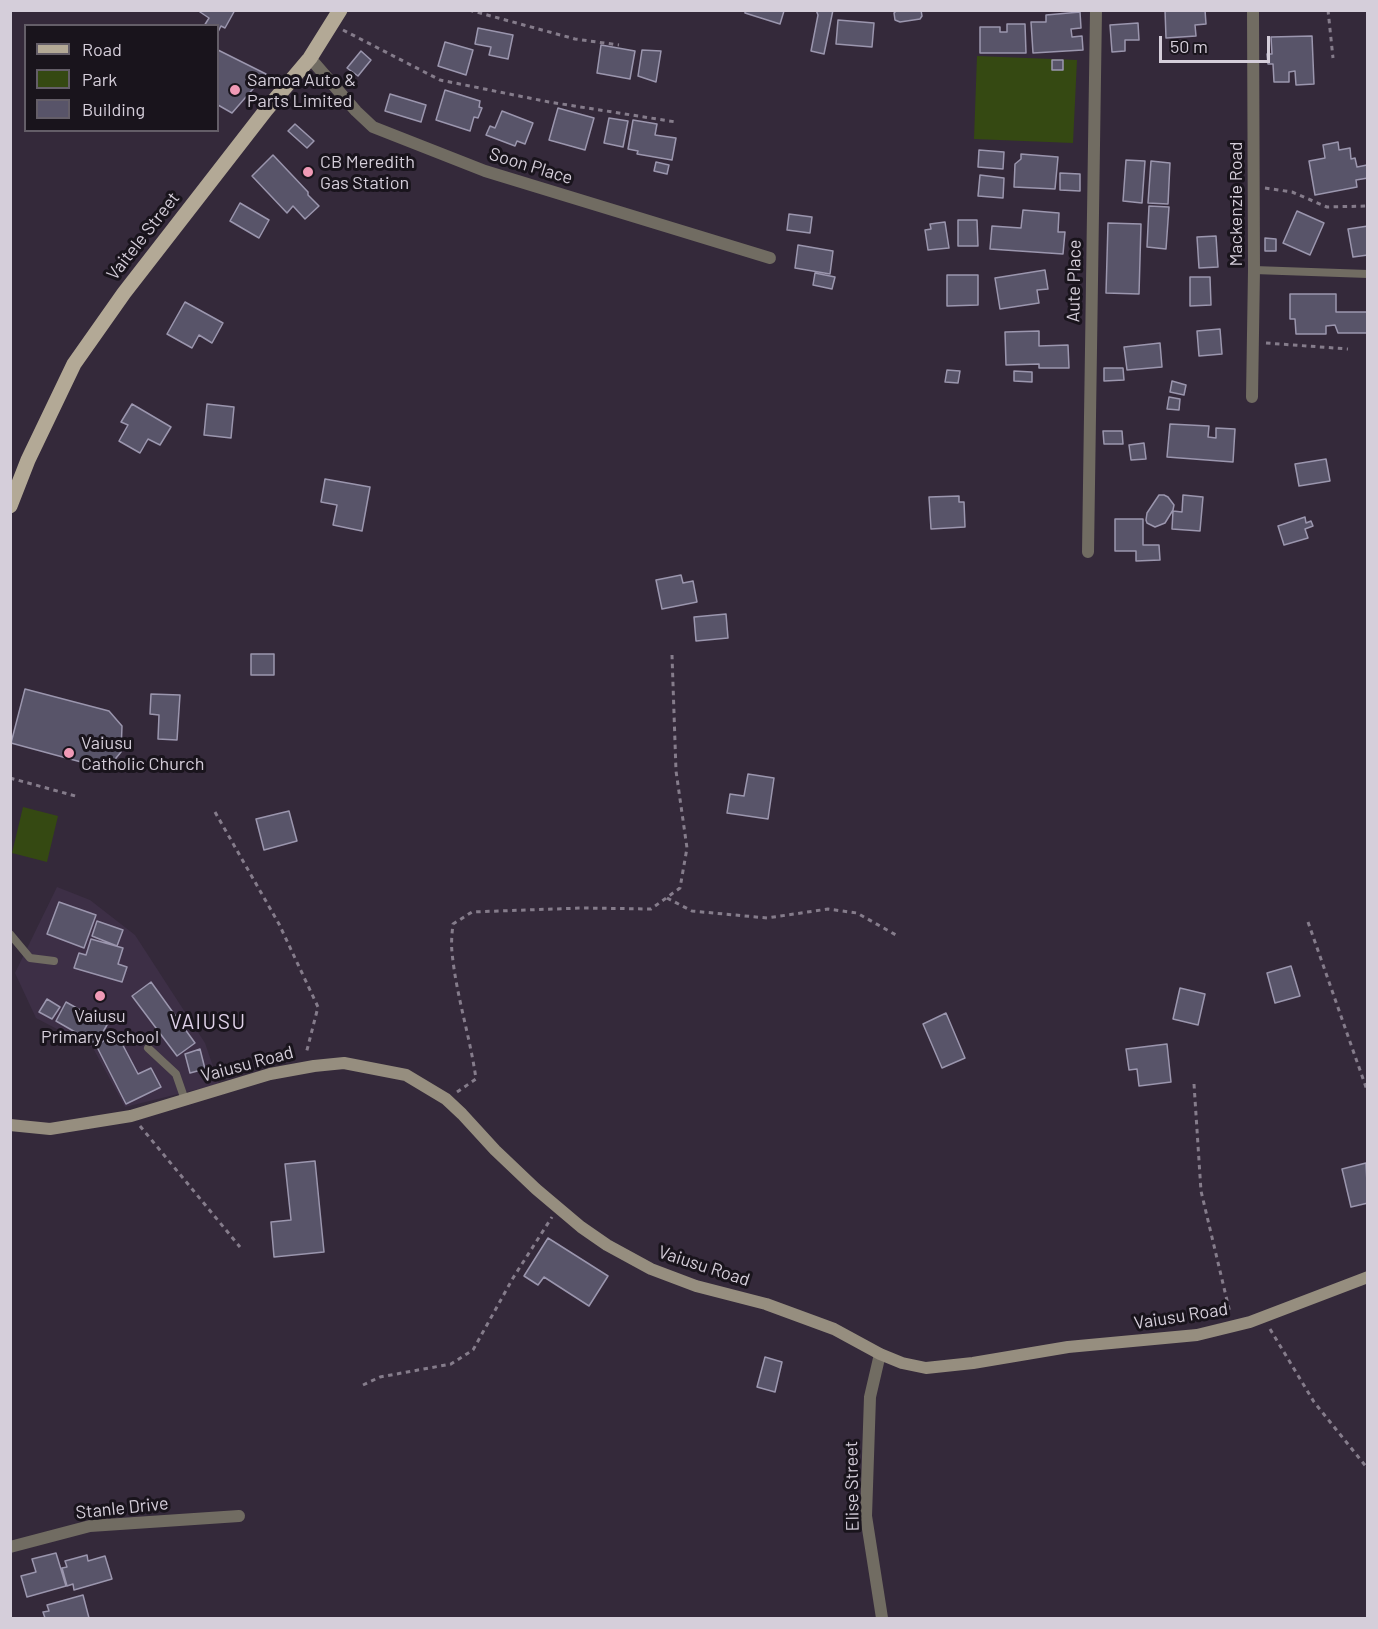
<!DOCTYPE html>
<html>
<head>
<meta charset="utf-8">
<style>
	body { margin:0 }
	#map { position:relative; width:1378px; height:1629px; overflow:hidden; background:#34293a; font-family:Barlow,sans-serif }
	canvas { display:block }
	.frame { position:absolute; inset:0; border:12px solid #d5ceda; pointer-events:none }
	.legend { position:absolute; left:24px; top:24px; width:195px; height:108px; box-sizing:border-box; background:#19141c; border:2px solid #645e68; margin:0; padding:8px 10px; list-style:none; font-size:18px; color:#d5ceda }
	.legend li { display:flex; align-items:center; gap:12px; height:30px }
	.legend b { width:30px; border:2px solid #645e68 }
	.scale { position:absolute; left:1159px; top:36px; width:111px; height:27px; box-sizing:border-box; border:3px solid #d5ceda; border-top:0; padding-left:8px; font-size:18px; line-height:21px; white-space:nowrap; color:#d5ceda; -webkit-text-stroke:4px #19141c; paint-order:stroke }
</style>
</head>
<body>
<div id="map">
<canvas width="1378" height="1629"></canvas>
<div class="frame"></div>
<ul class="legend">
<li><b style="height:8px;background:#b3a996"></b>Road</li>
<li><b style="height:16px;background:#354912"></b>Park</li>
<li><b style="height:16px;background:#585469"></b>Building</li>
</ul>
<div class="scale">50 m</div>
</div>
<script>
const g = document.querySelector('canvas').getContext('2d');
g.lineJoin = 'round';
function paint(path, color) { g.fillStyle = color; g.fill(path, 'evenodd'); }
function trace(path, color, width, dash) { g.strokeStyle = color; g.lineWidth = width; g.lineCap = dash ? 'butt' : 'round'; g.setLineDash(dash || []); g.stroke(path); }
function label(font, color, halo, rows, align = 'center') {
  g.font = font + ' Barlow,sans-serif'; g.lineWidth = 6; g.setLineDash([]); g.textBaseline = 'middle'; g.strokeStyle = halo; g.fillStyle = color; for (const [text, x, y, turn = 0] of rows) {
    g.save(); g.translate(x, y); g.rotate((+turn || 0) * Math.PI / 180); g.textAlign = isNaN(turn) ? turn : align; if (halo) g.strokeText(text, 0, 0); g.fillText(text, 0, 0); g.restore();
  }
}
paint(new Path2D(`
	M57,887L90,900L135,935L205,1043L219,1084L125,1107L93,1048L36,1018L15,973Z`), '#3d2f46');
paint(new Path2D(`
	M977,56L1077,60L1073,143L974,139Z
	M23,807L58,816L47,862L12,853Z`), '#354912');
const building = new Path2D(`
	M197,10H235L225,28L221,26L218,32V26H204L209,18Z
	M745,10H781L784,11L780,24L745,13Z
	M816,10H833L824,54L811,51L818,15Z
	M897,10H921L922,16L920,19L900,22L895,20L894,13Z
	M1165,10H1205L1206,24L1195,25L1196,36L1166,38Z
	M1080,12L1081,28L1071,29L1072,37L1082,36L1083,50L1033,53L1031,22H1046V15Z
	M838,20L874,23L872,47L836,44Z
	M1138,23L1139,40H1125V51L1112,52L1110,25Z
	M1007,24H1025L1026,53H980V27H1000V32H1007Z
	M478,28L513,35L508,59L489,55L491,47L475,44Z
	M1312,36L1314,84L1296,85L1295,71L1289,72V82H1274L1273,64H1268L1267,54H1272L1271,37Z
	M445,42L473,50L466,75L438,66Z
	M601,45L635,51L630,79L597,73Z
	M218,50L266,74L232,113L218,105Z
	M642,50L661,51L656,82L638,76Z
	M361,51L371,60L358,76L347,68Z
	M1052,60H1063V70H1052Z
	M445,90L480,101L479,107L482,108L478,118L474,117L470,131L436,120Z
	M390,94L426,105L421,122L385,111Z
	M558,108L594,118L585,150L549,140Z
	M502,111L533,123L525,144L517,141L515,146L486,135L490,126L495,128Z
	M609,118L628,121L623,147L604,143Z
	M633,120L657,124L655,135L676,138L672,160L637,154L638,151L628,149Z
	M295,124L314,141L307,148L288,131Z
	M1338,142L1339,150L1350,148L1351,159L1355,158L1357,167L1367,165L1368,178L1356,180L1357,187L1315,195L1309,161L1325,158L1323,145Z
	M979,150L1004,152L1003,169L978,167Z
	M1021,154L1058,157L1055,189L1014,187L1015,164L1021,159Z
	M273,155L308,192V195L319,206L305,219L293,206L287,213L252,176Z
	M1126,160L1145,161L1142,203L1123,201Z
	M1151,161L1170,163L1168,204L1148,203Z
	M656,162L669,165L667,174L654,171Z
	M1060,173L1080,174V191L1060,190Z
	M980,175L1004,178L1003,198L978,196Z
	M240,203L269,220L259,238L230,221Z
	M1149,206L1169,207L1166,249L1147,247Z
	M1023,210L1059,213L1058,232H1065L1063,254L990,249L992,226L1021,228Z
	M1297,211L1324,223L1310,255L1283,243Z
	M789,214L812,217L810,233L787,230Z
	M958,220H977L978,246H958Z
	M945,222L949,248L928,250L925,230L931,229L930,224Z
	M1108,223L1141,224L1139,294L1106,293Z
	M1368,226V255L1353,257L1348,229Z
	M1216,236L1218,267L1199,268L1197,237Z
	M1265,238L1276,239V251H1265Z
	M798,245L833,251L830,274L795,268Z
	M1045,270L1048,289L1037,290L1039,303L1000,309L995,278Z
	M815,273L835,277L832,289L813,285Z
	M947,275H978V305L947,306Z
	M1190,277H1210L1211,305L1190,306Z
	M1290,294H1336V312H1368V333H1338L1335,325L1326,326V334H1296L1295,319H1290Z
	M185,302L223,323L212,343L199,335L192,348L167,334Z
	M1220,329L1222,354L1199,356L1197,331Z
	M1039,331V346L1068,345L1069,368H1039V364L1006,365L1005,332Z
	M1160,343L1162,367L1127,370L1124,347Z
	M1104,368H1123L1124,380L1104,381Z
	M947,370L960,371L958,383L945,382Z
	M1014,371L1032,372V382L1014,381Z
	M1172,381L1186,385L1184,395L1170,392Z
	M1169,397L1180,399L1179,410L1167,409Z
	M132,404L171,427L160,445L148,439L140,453L119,441L128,425L121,422Z
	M207,404L234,407L231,438L204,435Z
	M1170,424L1209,426L1208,437L1216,438V428L1235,429L1233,462L1167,457Z
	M1103,431H1122L1123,444H1104Z
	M1144,443L1146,459L1131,460L1129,445Z
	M1326,459L1330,481L1299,486L1295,464Z
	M325,479L370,487L362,531L333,525L337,505L321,502Z
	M1159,495H1164L1168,497L1174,505L1173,510L1165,523L1155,527L1147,523L1146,520L1147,513Z
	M1183,495L1203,497L1200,531L1172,529L1173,511L1182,512Z
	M959,496V502H964L965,527L931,529L929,497Z
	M1305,517L1306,523L1311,521L1313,526L1305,529L1308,538L1284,545L1278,526Z
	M1115,519H1143V545H1159L1160,560L1136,561V551H1115Z
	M681,575L683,583L693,581L697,602L662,609L656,580Z
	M726,614L728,638L696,641L694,617Z
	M251,654H274V675H251Z
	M25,689L109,711L122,726L121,752L107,769L11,743Z
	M151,694L180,695L177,740L158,739L159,715L150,714Z
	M748,774L774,778L768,819L727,813L730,794L744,796Z
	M289,811L297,841L264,850L256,819Z
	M59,902L96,915L84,948L47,934Z
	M97,921L123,930L117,946L92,936Z
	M91,939L123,948L118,964L127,967L122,982L74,968L79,953L86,955Z
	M1291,966L1300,996L1275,1003L1267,973Z
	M151,982L195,1043L177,1056L132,996Z
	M1180,988L1205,994L1198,1025L1173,1019Z
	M47,999L60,1007L52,1019L39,1012Z
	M66,1002L107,1025L96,1044L56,1021Z
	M946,1013L965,1058L942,1068L923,1024Z
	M117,1034L138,1074L151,1068L161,1087L126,1104L96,1045Z
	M1167,1044L1171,1082L1139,1086L1137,1069L1129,1070L1126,1049Z
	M200,1049L205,1069L190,1073L185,1054Z
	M315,1161L324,1252L274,1257L271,1222L291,1220L285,1164Z
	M1366,1163L1368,1203L1351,1207L1342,1169Z
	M548,1238L608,1276L589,1306L544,1277L538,1285L524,1276Z
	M765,1357L782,1362L775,1392L757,1387Z
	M56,1553L66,1586L27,1597L21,1576L36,1572L32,1559Z
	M87,1555L88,1561L105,1556L112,1579L74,1590L73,1584L67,1586L62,1568L67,1567L65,1561Z
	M83,1595L89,1618H45L43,1612L49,1611L47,1605Z`);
paint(building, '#585469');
trace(building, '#9b96ae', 1.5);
trace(new Path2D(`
	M469,10L575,39L619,45
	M1328,10L1333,58
	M343,30L440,80L549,102L676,122
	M1265,188L1292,192L1327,207L1368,206
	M1266,343L1348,349
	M10,778L79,797
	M215,812L279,924L318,1007L306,1054
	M667,898L692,911L767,918L828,909L857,913L896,935
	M1308,922L1368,1093
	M1194,1084L1201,1191L1230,1313
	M457,1092L476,1079C470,1036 456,995 452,952C451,943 452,933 453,924L472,912L581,908L651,909L680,888L687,848L676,771L672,655
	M140,1126L240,1247
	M1270,1329L1314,1402L1368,1469
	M363,1385L380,1377L451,1364L473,1350L513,1278L552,1217`), '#857c8b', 3, [4.5, 4.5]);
trace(new Path2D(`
	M1254,270L1368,274
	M10,934L30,958L54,961
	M148,1048L176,1074L185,1100`), '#716c62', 8);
trace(new Path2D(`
	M310,58L356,111L373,127L485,171L770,258
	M1252,397L1254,270L1253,10
	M1088,552L1096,10
	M880,1354L870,1397L866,1516L882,1618
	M10,1547L90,1526L239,1516`), '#716c62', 12);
trace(new Path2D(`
	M10,1125L50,1129L131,1116L270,1074L314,1066L344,1063L406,1075L446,1099L462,1114L495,1150L536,1189L581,1227L607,1245L651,1269L696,1286L766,1304L834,1329L880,1354L902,1363L926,1368L973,1363L1068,1347L1197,1335L1250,1322L1368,1277`), '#968e7f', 12);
trace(new Path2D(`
	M10,506L28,460L74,364L124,293L266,110L310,58L340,10`), '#b3a996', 15);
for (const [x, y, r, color] of [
	[235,90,6,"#f09ab6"],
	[308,172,6,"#f09ab6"],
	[69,753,6,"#f09ab6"],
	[100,996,6,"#f09ab6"]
]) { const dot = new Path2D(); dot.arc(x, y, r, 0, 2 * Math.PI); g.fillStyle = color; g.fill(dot); trace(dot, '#19141c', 2); }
label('18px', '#d5ceda', '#19141c', [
	["Samoa Auto &",247,80],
	["Parts Limited",247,101],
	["CB Meredith",320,162],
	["Gas Station",320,183],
	["Vaiusu",81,743],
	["Catholic Church",81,764],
	["Vaiusu",100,1016,"center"],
	["Primary School",100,1037,"center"]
], 'left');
label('18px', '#d5ceda', '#19141c', [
	["Soon Place",531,166,17],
	["Mackenzie Road",1236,204,-90],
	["Vaitele Street",143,236,-52],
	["Aute Place",1074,281,-89],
	["Vaiusu Road",247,1064,-15],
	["Vaiusu Road",704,1266,18],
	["Vaiusu Road",1181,1316,-9],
	["Elise Street",852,1486,-91],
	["Stanle Drive",122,1508,-6]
]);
g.letterSpacing = '1.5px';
label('21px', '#dfd1e8', '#19141c', [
	["VAIUSU",208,1022]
]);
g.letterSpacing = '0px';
</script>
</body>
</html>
